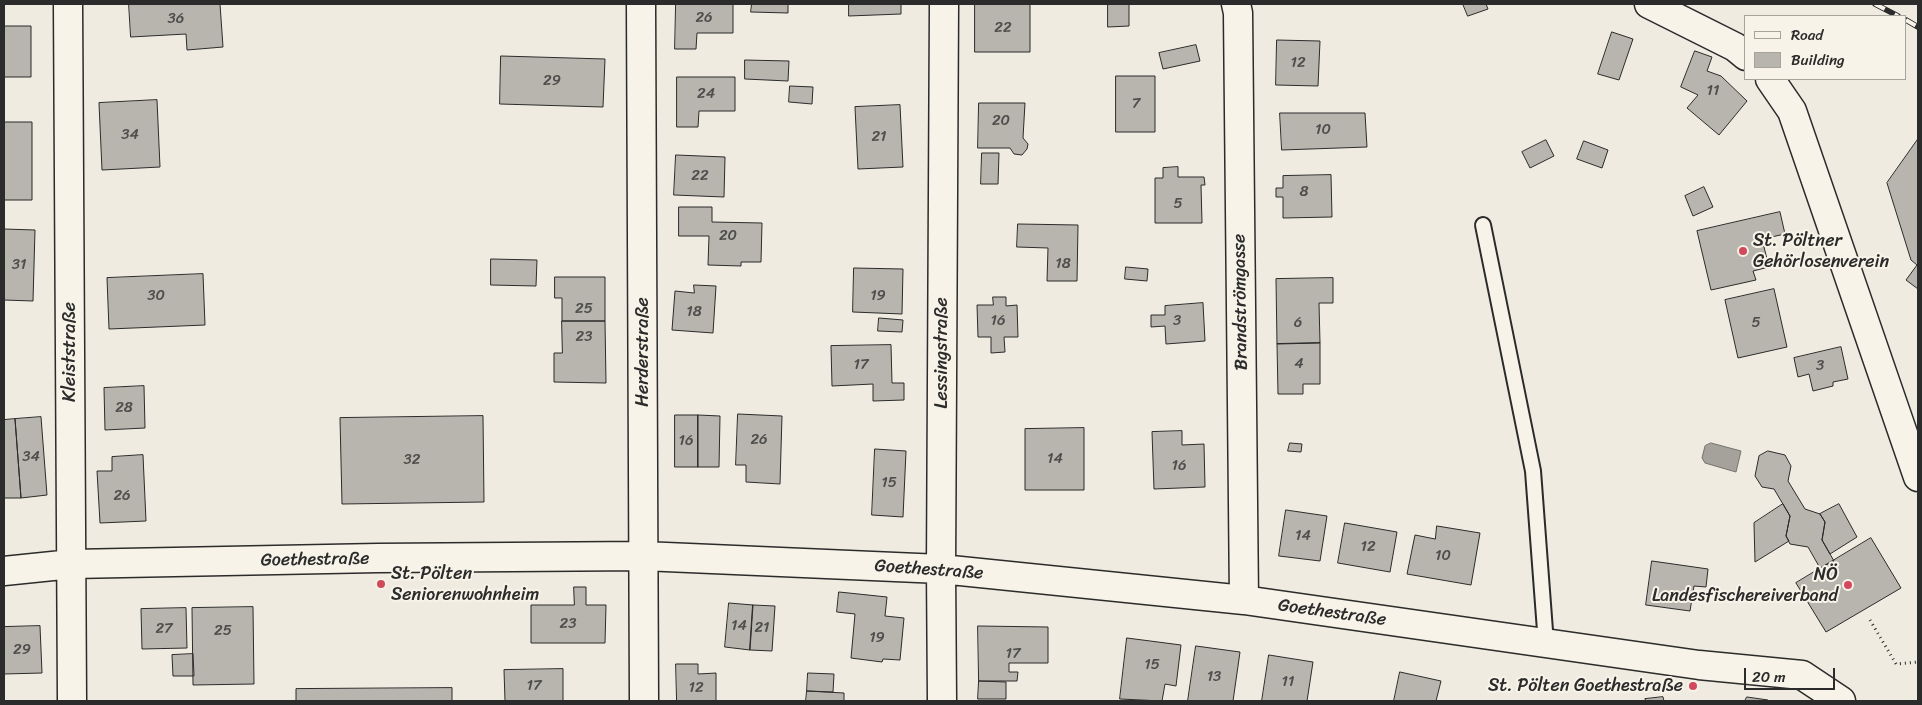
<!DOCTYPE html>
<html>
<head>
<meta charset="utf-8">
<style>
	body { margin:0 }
	#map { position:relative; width:1922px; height:705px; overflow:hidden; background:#efebe0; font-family:Sriracha,sans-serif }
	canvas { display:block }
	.frame { position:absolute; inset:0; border:5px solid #2b2b2b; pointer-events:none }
	.legend { position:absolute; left:1744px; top:15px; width:162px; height:65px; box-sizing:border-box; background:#f7f3e8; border:1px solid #a5a39c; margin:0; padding:6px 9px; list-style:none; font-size:15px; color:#2b2b2b }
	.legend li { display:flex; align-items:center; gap:10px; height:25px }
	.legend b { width:25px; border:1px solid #a5a39c }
	.scale { position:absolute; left:1744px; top:668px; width:91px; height:22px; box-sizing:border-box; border:2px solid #2b2b2b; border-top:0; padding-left:6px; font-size:15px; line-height:18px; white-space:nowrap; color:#2b2b2b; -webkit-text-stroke:4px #f7f3e8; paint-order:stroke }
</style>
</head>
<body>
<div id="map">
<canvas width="1922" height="705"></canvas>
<div class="frame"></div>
<ul class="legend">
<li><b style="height:6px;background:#f7f3e8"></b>Road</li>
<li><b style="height:14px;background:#b8b5ae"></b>Building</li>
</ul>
<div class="scale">20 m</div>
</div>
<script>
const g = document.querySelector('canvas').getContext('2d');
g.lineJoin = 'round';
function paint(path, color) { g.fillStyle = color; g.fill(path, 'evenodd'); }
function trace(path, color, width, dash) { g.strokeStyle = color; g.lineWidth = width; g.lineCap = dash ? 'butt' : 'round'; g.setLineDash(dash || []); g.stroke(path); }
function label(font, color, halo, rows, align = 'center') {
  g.font = font + ' Sriracha,sans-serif'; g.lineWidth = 4; g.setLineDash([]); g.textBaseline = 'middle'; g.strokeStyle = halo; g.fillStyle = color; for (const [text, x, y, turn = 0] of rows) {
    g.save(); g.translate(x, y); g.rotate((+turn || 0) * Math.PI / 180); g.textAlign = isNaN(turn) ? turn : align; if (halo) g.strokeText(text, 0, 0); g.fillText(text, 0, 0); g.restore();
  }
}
const water = new Path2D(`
	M1711,443L1741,451L1736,472L1705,463L1702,458L1705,446Z`);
paint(water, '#a4a29a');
trace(water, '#74726e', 1);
const building = new Path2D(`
	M129,4H220L223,47L187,50L186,34L131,37Z
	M676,4H733V33H697L696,49H675Z
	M752,4H788V13L751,12Z
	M849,4H901V14L849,16Z
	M975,4H1030V52H975Z
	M1108,4H1129V26L1108,27Z
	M1463,4H1486L1488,9L1468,16Z
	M4,26H31V77H4Z
	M1612,32L1633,39L1619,80L1598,74Z
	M1277,40L1320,41L1318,86L1276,85Z
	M1196,45L1200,61L1163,69L1159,53Z
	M1695,51L1712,57L1707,71L1721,76L1747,101L1719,135L1687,108L1698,95L1681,87Z
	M501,56L605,59L603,107L500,104Z
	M745,60L789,61L788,81L745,79Z
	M1116,76H1155V132H1116Z
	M677,77H735V111H699L698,127H677Z
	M790,86L813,87L812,104L789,102Z
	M157,100L160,167L102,170L99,103Z
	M979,103H1025L1023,138L1028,144L1027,149L1022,155L1014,154L1010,148H978Z
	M900,105L903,167L858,169L855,107Z
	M1280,113H1365L1367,147L1282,150Z
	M4,122H32V200H4Z
	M1918,139V289L1906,280L1917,265L1911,260L1887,183Z
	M1546,140L1554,156L1530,168L1522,152Z
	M1584,141L1608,150L1602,168L1577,159Z
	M982,153H999L998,184H981Z
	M676,155L725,157L724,197L674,195Z
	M1178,167V177H1204L1205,185H1201L1202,223H1155V178H1163V168Z
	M1331,175L1332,217L1283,218V197H1276V188H1283V176Z
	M1704,187L1713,207L1693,216L1685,196Z
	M679,207H712V222L762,223L761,262H741V266L708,265L709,236H679Z
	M1780,212L1785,234L1762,239L1769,267L1753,271L1756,280L1711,290L1697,231Z
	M1018,224L1078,225L1077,281H1047L1048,248L1017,247Z
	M4,229L35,230L33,301L4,300Z
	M491,259L537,260L536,286L491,285Z
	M1126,267L1148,269L1147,281L1125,279Z
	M854,268L903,269L902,314L853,312Z
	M203,274L205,325L109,329L107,278Z
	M555,277H605V321H562V298H555Z
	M1333,278V303H1319L1320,343L1277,344L1276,279Z
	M694,285L716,286L713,333L672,330L675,291L694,293Z
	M1774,289L1787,347L1738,358L1725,300Z
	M993,297H1006V306L1017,305L1018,337H1004L1005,352L991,353V337H978L977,305H993Z
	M1203,303L1205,341L1166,344L1165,326L1151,327V315H1165V306Z
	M879,318L903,320L902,332L878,331Z
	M562,321H605L606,383L554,382V353H562Z
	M1320,343V384H1303V394H1278L1277,344Z
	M891,345L892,383H904V400L873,401V384L832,386L831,346Z
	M1841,347L1848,379L1833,382V386L1813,391L1809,374L1798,377L1794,358Z
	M144,386L145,428L105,430L104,388Z
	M738,414L782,416L780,484L746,482V465H736Z
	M675,415H698V467H675Z
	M698,415L720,416L719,467H698Z
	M483,416L484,502L342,504L340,418Z
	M41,417L47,495L21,498L15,419Z
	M15,419L21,498H4V420Z
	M1084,428V490H1025V429Z
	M1182,431V445L1204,444L1205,487L1154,489L1152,432Z
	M1290,443L1302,444L1301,452L1288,451Z
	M875,449L906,451L903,517L872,515Z
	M1768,451L1785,455L1791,466L1788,481L1805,509L1820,514L1825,522L1822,540L1834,561L1820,568L1808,547L1790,544L1786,536L1790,516L1774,489L1762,487L1755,476L1759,456Z
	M143,455L146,521L100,523L97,471H112V457Z
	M1783,504L1790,516L1786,536L1789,541L1755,562L1754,523Z
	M1839,504L1857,537L1830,554L1822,540L1825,522L1820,514Z
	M1286,510L1327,516L1320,561L1279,556Z
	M1345,523L1397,532L1390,572L1338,563Z
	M1437,526L1480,533L1471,585L1407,574L1415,535L1435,539Z
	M1871,538L1901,588L1826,632L1796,583Z
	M1652,561L1708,569L1706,587L1694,586L1690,611L1646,605Z
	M574,587H586V605H606L605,643H531V605H574Z
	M839,592L887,597L885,616L904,618L900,660L883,659L882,662L851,658L855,614L837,612Z
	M729,603L753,605L750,650L725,647Z
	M753,605L775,606L772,651L750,650Z
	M253,607L254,684L193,685L192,608Z
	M186,608L187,648L142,649L141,609Z
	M40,626L42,673L4,674V627Z
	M978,626L1048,627V663H1009V672H1018L1017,681H979Z
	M1127,638L1181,645L1176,686L1165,684L1162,701L1120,699Z
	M1196,646L1240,652L1233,701H1188Z
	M193,654L194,676H173L172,655Z
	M1269,655L1313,662L1307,701H1262Z
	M676,664H698V674L716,673V701H677Z
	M563,669V701H505L504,670Z
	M1400,672L1441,681L1436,701H1394Z
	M808,673L834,674L833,692L807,691Z
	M979,681L1006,682V699H978Z
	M452,688V701H296V689Z
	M807,691L844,693V701H806Z
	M1663,697L1664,701H1646L1645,699Z
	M1747,697L1768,700V701H1745Z`);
paint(building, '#b8b5ae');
trace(building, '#2b2b2b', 1);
const service = new Path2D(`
	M1483,225L1533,471L1546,644`);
const minor = new Path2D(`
	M68,4L72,701
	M641,4L644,701
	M1236,4L1238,13L1244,600
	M1649,4L1735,47L1746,56
	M1770,79L1792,111L1918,477
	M4,571L72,564L378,558L643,556L941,569L1244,600L1699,665L1802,675L1841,701
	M942,701L941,569L944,4`);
trace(service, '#2b2b2b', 18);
trace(minor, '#2b2b2b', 31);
trace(new Path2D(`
	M1870,620L1896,664L1918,662`), '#2b2b2b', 3, [1, 4]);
trace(service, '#f7f3e8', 14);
trace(minor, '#f7f3e8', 28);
const rail = new Path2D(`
	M1875,4L1898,16
	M1906,20L1918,27`);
trace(rail, '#2b2b2b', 5.5);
trace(rail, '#f7f3e8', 4, [11]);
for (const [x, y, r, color] of [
	[1743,251,5,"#d1495b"],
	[381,584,5,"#d1495b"],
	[1848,585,5,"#d1495b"],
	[1693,686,5,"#d1495b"]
]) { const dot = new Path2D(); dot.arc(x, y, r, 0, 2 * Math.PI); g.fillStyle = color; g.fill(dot); trace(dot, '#f7f3e8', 2); }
label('15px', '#4e4e4c', null, [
	["26",704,18],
	["36",176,19],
	["22",1003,28],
	["12",1298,63],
	["29",552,81],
	["11",1713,91],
	["24",706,94],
	["7",1136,104],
	["20",1001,121],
	["10",1323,130],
	["34",130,135],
	["21",879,137],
	["22",700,176],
	["8",1304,192],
	["5",1178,204],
	["20",728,236],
	["18",1063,264],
	["31",19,265],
	["30",156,296],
	["19",878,296],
	["25",584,309],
	["18",694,312],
	["16",998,321],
	["3",1177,321],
	["6",1298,323],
	["5",1756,323],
	["23",584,337],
	["4",1299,364],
	["17",861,365],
	["3",1820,366],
	["28",124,408],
	["26",759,440],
	["16",686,441],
	["34",31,457],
	["14",1055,459],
	["32",412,460],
	["16",1179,466],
	["15",889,483],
	["26",122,496],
	["14",1303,536],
	["12",1368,547],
	["10",1443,556],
	["23",568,624],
	["14",739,626],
	["21",762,628],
	["27",164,629],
	["25",223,631],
	["19",877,638],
	["29",22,650],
	["17",1013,654],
	["15",1152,665],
	["13",1214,677],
	["11",1288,682],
	["17",534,686],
	["12",696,688]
]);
label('18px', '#2b2b2b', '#f7f3e8', [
	["St. Pöltner",1753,241],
	["Gehörlosenverein",1753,262],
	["St. Pölten",391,574],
	["Seniorenwohnheim",391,595],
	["NÖ",1838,575,"right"],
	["Landesfischereiverband",1838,596,"right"],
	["St. Pölten Goethestraße",1683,686,"right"]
], 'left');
label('18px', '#2b2b2b', '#f7f3e8', [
	["Brandströmgasse",1241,302,-91],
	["Kleiststraße",70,352,-90],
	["Herderstraße",643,352,-90],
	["Lessingstraße",942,353,-90],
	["Goethestraße",315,560,-1],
	["Goethestraße",929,570,4],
	["Goethestraße",1332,613,8]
]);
</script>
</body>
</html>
